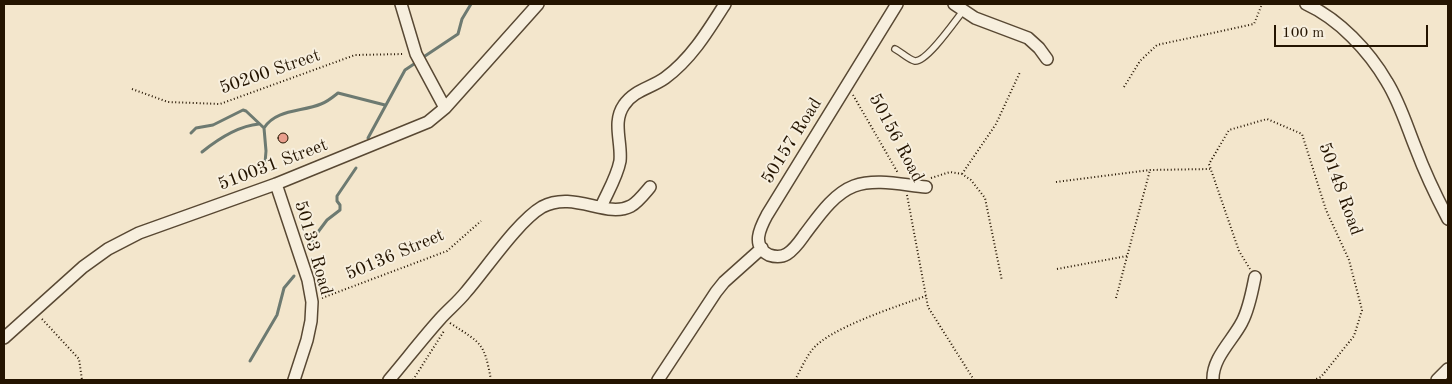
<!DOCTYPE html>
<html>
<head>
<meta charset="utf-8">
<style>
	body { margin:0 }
	#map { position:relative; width:1452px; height:384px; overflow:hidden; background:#f3e6cc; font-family:"Old Standard TT",serif }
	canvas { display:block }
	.frame { position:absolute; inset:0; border:5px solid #241400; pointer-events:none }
	.scale { position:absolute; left:1274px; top:25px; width:154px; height:22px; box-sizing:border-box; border:2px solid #241400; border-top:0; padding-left:6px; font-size:15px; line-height:18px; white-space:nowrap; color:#241400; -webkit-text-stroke:4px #f7efde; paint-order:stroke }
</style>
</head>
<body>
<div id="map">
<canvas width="1452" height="384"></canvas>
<div class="frame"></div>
<div class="scale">100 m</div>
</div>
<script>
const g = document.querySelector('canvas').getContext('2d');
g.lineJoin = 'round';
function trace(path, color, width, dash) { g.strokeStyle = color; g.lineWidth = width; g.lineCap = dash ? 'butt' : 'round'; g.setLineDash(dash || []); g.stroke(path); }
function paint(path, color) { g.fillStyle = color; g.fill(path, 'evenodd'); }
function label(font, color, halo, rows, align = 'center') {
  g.font = font + ' "Old Standard TT",serif'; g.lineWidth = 4; g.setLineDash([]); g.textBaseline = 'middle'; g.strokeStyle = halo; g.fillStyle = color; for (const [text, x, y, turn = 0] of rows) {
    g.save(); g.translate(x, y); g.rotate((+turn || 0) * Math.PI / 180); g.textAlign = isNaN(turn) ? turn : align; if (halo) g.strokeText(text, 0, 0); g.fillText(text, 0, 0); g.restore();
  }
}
trace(new Path2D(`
	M425,56L458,34L462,19L471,4
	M191,133L196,128L213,125L243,110L246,111L264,128
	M368,138L405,70L414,64
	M202,152C218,139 238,126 259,124
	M265,163L266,151L264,128C276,109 302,112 321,104C327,102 333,97 338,93L385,105
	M309,244L327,220L340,210V205L337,201V196L356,168
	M250,361L277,315L284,288L294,276`), '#6d7a71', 3);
const building = new Path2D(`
	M278 138a5 5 0 1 1 10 0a5 5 0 1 1-10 0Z`);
paint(building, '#e99f8d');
trace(building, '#241400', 1);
const lane = new Path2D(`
	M895,49C901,52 909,60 915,61C927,62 955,21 963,11`);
const street = new Path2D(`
	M401,4L416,54L445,108
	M897,4L767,215C760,228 751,246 769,255C775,257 782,257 787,254C795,249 800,241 805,234C818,217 833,194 854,186C876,178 903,185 926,187
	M954,4L975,18L1028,38L1039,48L1047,59
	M1306,4C1339,19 1369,51 1387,82C1400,103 1407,127 1416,149C1425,173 1436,196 1448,219
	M276,184L308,280L312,302L311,321L307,340L294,380
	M601,207C607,193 617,177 620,161C622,142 612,122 624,105C634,90 651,88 665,78C691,59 708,31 725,4
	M4,338L83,267L108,249L139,233L276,184L428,122L445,108L538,4
	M389,380C406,360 422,339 440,319C448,310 458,302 466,292C486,269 518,221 542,207C574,190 606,219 631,206C638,202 644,194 650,187
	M658,380L716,292L724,282L762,248
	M1213,380C1212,358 1233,340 1242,322C1249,309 1252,292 1255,277
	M1437,380L1448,369`);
trace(lane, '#584833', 8);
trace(street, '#584833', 14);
trace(new Path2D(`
	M1124,87L1140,61L1157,45L1254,24L1262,4
	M132,89L168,102L220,104L355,55L404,54
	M853,95L898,173
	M962,174L996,124L1020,72
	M931,178L950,172L962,174L971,180L985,198L1002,281
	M1056,182L1150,170L1210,169
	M907,195L928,307L974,380
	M1057,269L1127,256
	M1250,269L1239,251L1209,164L1229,130L1267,119L1302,134L1326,210L1349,260L1362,310L1354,336L1321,377L1314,380
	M322,298L447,251L481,221
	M1116,298L1150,170
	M42,319L79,359L82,380
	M450,323C482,344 484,342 491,380
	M413,380L444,331
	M795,380C800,371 805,359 812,350C829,328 898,306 926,296`), '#241400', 2, [1, 2.5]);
trace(lane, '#f7efde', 5.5);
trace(street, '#f7efde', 11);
label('18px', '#241400', '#f7efde', [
	["50200 Street",270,72,-19],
	["50156 Road",896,138,62],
	["50157 Road",792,141,-58],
	["510031 Street",273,165,-21],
	["50148 Road",1340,189,70],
	["50133 Road",313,248,74],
	["50136 Street",395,255,-23]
]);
</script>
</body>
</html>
